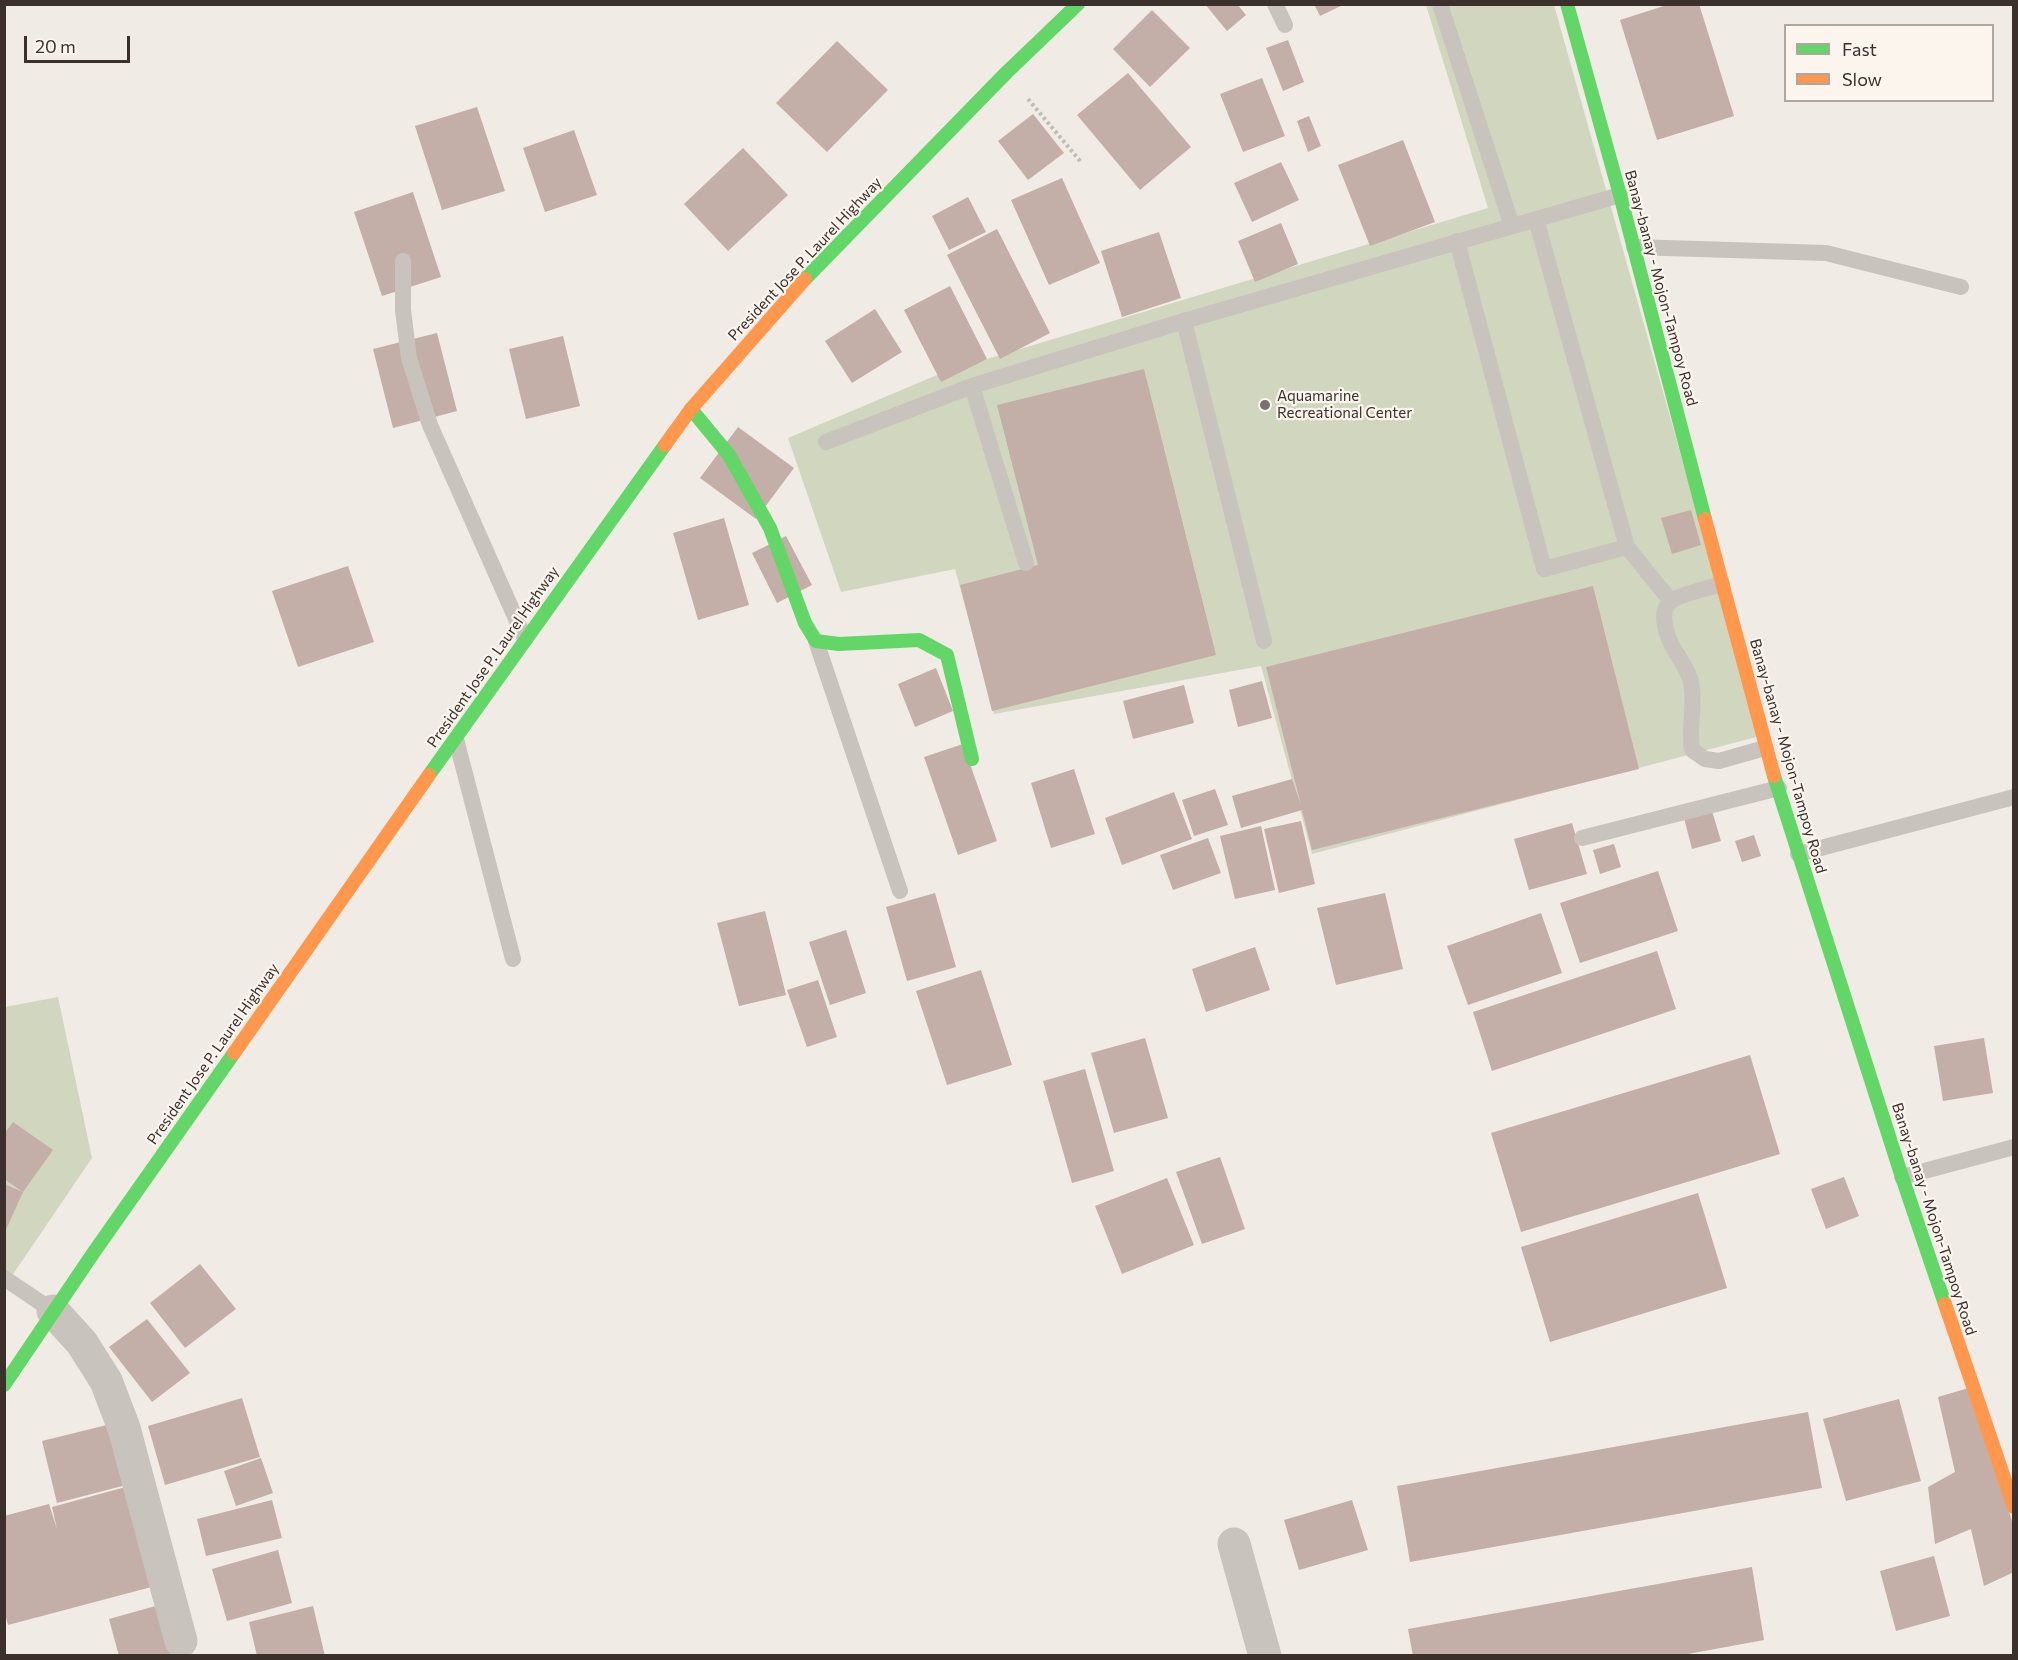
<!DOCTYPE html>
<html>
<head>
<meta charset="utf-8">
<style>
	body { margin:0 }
	#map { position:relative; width:2018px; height:1660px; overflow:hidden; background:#f0ebe5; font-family:Commissioner,sans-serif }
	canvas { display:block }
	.frame { position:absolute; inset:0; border:6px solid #3b302b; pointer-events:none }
	.legend { position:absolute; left:1784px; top:24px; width:210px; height:78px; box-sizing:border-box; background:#fbf5ee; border:2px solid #aea6a0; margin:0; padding:8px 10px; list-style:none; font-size:18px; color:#3b302b }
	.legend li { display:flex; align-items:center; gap:12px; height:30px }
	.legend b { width:30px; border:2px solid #aea6a0 }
	.scale { position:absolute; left:24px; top:36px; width:106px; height:27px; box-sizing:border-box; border:3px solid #3b302b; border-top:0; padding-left:8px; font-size:18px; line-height:21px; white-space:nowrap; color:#3b302b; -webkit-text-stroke:4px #fbf5ee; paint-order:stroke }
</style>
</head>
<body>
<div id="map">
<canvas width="2018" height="1660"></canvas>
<div class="frame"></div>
<ul class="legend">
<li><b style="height:8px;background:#63d668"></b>Fast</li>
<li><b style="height:8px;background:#ff974d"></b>Slow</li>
</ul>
<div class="scale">20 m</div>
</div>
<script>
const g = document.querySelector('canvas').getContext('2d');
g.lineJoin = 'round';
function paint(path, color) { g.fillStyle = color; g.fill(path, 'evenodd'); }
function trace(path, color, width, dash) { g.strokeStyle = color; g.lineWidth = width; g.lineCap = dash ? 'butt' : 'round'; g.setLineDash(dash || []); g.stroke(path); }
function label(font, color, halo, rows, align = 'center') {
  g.font = font + ' Commissioner,sans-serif'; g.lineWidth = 4.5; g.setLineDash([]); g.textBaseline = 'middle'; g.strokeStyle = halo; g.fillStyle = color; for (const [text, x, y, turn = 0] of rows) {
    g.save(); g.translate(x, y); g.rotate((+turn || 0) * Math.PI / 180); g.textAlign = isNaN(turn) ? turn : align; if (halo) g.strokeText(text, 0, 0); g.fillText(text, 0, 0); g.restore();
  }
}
paint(new Path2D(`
	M1426,5H1554L1760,736L1312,854L1261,666L994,714L955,569L841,592L788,438L944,372L1488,208Z
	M58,997L92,1158L5,1286V1007Z`), '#d1d6bf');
paint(new Path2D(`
	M1205,4H1237L1246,15L1227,31Z
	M1314,4H1345L1320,16Z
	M1670,4H1699L1734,116L1657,140L1620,20Z
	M1152,10L1190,48L1150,87L1113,49Z
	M1288,40L1304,82L1283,91L1266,48Z
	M837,41L888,90L827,152L776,103Z
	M1128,73L1191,147L1140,190L1077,115Z
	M1262,78L1285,136L1243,152L1220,94Z
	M477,107L505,191L442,210L415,126Z
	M1033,114L1064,153L1028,180L998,141Z
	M1309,116L1321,146L1308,152L1297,121Z
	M574,130L597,195L545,212L523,148Z
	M1403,140L1435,222L1370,246L1338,165Z
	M743,148L788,195L728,251L684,204Z
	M1281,162L1299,200L1252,222L1234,183Z
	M1062,178L1100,263L1049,285L1011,200Z
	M413,192L441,277L382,296L354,212Z
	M968,197L986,232L949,250L932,216Z
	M1281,223L1298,264L1255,282L1238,241Z
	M997,229L1050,333L1000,359L947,255Z
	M1159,232L1181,298L1122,317L1101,251Z
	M950,286L987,359L941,382L904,310Z
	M875,309L902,352L852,383L825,341Z
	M437,333L457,411L393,428L373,349Z
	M563,336L580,406L526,419L509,349Z
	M1144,369L1216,655L992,711L960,585L1038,565L997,405Z
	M738,427L794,468L756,519L700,478Z
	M1691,510L1701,545L1672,554L1661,518Z
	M724,518L749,605L698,620L673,533Z
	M786,536L812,585L777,603L752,553Z
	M348,566L374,642L298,667L272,591Z
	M1593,586L1639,769L1312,850L1302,810L1241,828L1232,796L1292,779L1301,805L1266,667Z
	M936,668L953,711L915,727L898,684Z
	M1262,681L1272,718L1238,727L1229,690Z
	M1184,685L1194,723L1133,739L1123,701Z
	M963,744L997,841L958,855L924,757Z
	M1074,769L1095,834L1051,848L1031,783Z
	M1215,789L1228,825L1194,836L1182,800Z
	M1174,792L1192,839L1122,865L1105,818Z
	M1712,811L1721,841L1692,849L1684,818Z
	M1301,821L1315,884L1279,893L1264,829Z
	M1572,823L1587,874L1529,890L1514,839Z
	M1261,826L1275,890L1235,899L1220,836Z
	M1754,835L1761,856L1742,862L1735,841Z
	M1208,838L1221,873L1173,890L1160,855Z
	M1614,844L1621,867L1600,874L1593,850Z
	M1658,871L1678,931L1580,963L1560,903Z
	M935,893L956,967L907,981L886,907Z
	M1385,893L1403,969L1336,985L1317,908Z
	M765,911L786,995L739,1006L717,923Z
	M1541,913L1562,973L1468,1005L1447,946Z
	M846,930L866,993L830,1005L809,942Z
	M1255,947L1270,990L1206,1012L1192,969Z
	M1657,951L1676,1009L1492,1071L1473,1012Z
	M981,970L1012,1065L947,1085L916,991Z
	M818,980L837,1037L807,1047L787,990Z
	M1145,1038L1168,1118L1114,1133L1091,1053Z
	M1984,1038L1993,1093L1943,1101L1934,1046Z
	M1750,1055L1780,1154L1521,1232L1491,1133Z
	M1085,1069L1114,1171L1072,1183L1043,1081Z
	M13,1122L53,1150L23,1192L4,1234V1184L23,1192L4,1179V1134Z
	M1220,1157L1245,1229L1202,1244L1176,1172Z
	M1844,1177L1859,1216L1826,1229L1811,1189Z
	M1167,1178L1194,1245L1122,1274L1095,1206Z
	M1698,1193L1727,1288L1550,1342L1521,1247Z
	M200,1264L236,1309L185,1348L150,1303Z
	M147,1319L190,1373L152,1402L109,1347Z
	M1972,1387L2014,1528V1572L1984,1586L1971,1529L1935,1544L1928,1487L1955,1472L1938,1397Z
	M242,1398L260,1457L165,1485L148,1426Z
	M1899,1399L1921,1481L1846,1501L1823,1419Z
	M1808,1412L1822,1488L1410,1562L1397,1486Z
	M111,1424L126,1485L57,1503L42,1441Z
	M261,1458L273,1493L236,1506L224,1471Z
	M133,1485L159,1585L8,1625L4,1610V1516L49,1504L57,1529L52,1507Z
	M272,1500L282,1538L206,1556L197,1519Z
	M1352,1500L1368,1550L1299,1570L1284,1520Z
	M278,1550L292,1603L227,1621L212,1569Z
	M1934,1556L1950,1616L1896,1631L1880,1571Z
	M1752,1567L1764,1640L1677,1656H1413L1408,1629Z
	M159,1605L173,1656H119L109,1619Z
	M313,1606L325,1656H257L249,1622Z`), '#c3afa7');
trace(new Path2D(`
	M1028,99L1081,162`), '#c2bbb6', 4, [3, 3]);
trace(new Path2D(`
	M1275,4L1285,25
	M1440,4L1512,226
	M1536,219L1627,547L1670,600
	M1457,241L1544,569L1627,547
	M1634,247L1826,253L1961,287
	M403,261V310L409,358L430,425L525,639
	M1184,321L1264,641
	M972,386L1026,563
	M826,442L972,386L1184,321L1620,195
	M1722,584C1712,587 1675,596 1670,602C1658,613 1667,637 1674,649C1680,660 1688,669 1691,682C1696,704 1688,727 1692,750L1705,759L1719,761L1765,748
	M816,641L900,891
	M456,739L513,959
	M1582,838L1779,788
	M1798,854L2014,797
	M1902,1177L2014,1147
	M4,1278L53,1311`), '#c9c3be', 16);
trace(new Path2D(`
	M53,1311L82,1343L106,1381L124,1428L181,1641
	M1234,1544L1265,1656`), '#c9c3be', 33);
trace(new Path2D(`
	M1567,4L1620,195L1705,519
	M805,279L1006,73L1078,4
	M691,409L729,455L770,528L805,623L816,641L839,644L919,640L947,655L972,759
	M429,775L665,445
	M1774,776L1902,1177L1945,1304
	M4,1385L94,1252L234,1053`), '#63d668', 14);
trace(new Path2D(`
	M665,445L691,409L805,279
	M1705,519L1774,776
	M234,1053L429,775
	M1945,1304L2014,1507`), '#ff974d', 14);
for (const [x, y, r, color] of [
	[1265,405,6,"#7a716c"]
]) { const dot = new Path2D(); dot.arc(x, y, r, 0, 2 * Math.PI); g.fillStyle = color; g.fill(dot); trace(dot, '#fbf5ee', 2); }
label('15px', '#3b302b', '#fbf5ee', [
	["President Jose P. Laurel Highway",805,259,-47],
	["Banay-banay - Mojon-Tampoy Road",1661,288,75],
	["President Jose P. Laurel Highway",493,657,-55],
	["Banay-banay - Mojon-Tampoy Road",1788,756,74],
	["President Jose P. Laurel Highway",213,1054,-55],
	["Banay-banay - Mojon-Tampoy Road",1934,1219,72]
]);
label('15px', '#3b302b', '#fbf5ee', [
	["Aquamarine",1277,396],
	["Recreational Center",1277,413]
], 'left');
</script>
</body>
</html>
